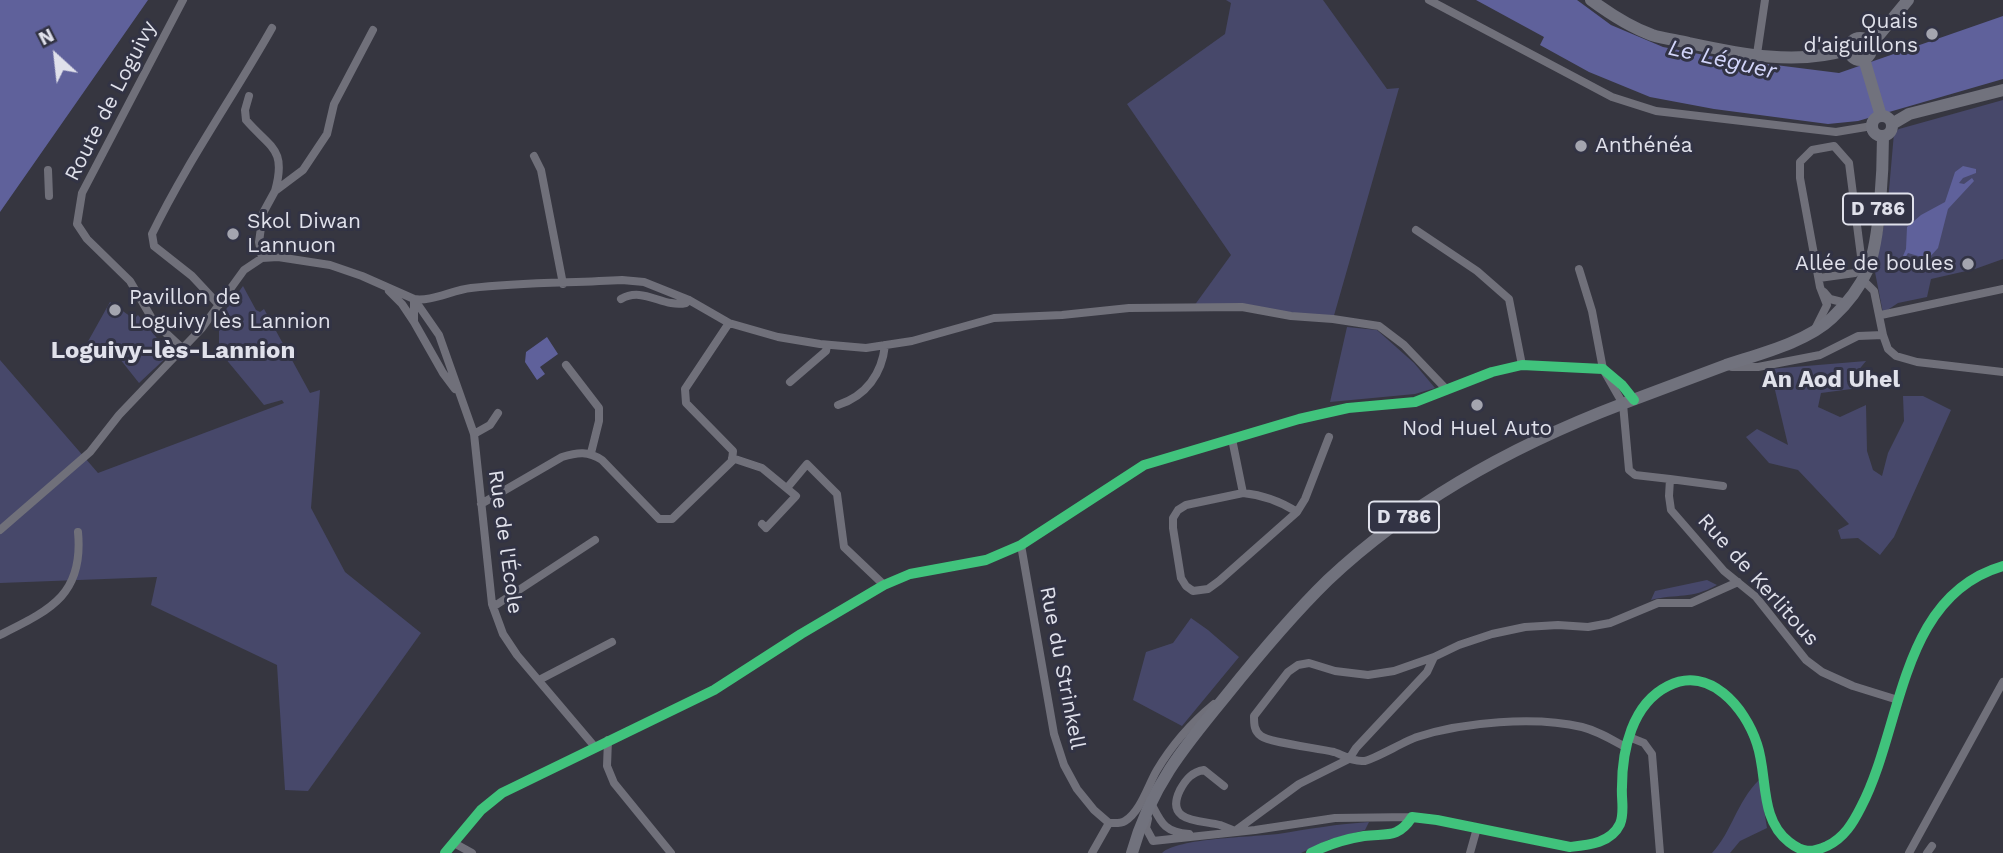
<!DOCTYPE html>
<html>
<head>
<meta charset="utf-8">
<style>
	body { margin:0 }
	#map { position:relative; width:2003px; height:853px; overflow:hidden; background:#363640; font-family:"Work Sans",sans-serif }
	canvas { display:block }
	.north { position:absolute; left:21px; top:21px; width:70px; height:70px; -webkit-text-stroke:5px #323344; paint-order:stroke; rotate:333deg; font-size:19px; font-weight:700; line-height:28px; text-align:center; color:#e0e1eb }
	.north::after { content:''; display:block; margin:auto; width:24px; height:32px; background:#e0e1eb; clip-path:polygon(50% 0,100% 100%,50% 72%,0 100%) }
</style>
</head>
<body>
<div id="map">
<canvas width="2003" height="853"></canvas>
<div class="north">N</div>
</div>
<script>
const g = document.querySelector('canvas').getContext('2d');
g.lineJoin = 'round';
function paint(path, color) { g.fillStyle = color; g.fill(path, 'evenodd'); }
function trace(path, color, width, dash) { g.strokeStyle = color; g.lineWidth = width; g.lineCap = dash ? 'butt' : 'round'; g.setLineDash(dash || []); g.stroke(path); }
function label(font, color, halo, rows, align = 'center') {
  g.font = font + ' "Work Sans",sans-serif'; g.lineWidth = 6; g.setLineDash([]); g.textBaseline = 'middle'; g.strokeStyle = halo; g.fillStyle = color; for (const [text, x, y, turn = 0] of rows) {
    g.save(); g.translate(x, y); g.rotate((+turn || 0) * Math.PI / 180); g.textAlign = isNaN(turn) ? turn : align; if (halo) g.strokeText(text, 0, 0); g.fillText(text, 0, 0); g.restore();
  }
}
paint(new Path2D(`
	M1226,0H1323L1387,89L1399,88L1333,319L1194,306L1231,255L1127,104L1225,34L1231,3Z
	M2003,100V259L1975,269L1931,279L1927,297L1898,303L1883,313L1874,267L1887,213L1894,133L1899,129Z
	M243,286L256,310L260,312L264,309L310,393L320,390L311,508L345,572L421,633L308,791L285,790L277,665L151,605L157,577L0,583V360L98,473L284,403L282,400L264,405L220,352L219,344V319Z
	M110,302L134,319L138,315L170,354L139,383L112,349L100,356L86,345Z
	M1347,327L1377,330L1414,363L1435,388L1415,394L1330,402Z
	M1866,361L1857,372L1859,388L1821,393L1818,407L1840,417L1866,405L1867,451L1873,470L1882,476L1888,453L1904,421L1903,396H1923L1951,410L1894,537L1880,555L1858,538L1841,539L1838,530L1849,524L1798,470L1769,463L1746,437L1757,429L1788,445L1770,369Z
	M1707,580L1717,585C1690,600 1678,593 1651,600L1655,591Z
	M1191,618L1208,630L1239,657L1182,726L1133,700L1146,652L1173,643Z
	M1759,780L1767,828L1740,841L1730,853H1712C1733,830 1736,803 1759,780Z
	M1369,822L1365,830L1328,840L1301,853H1162C1177,838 1253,837 1278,834C1308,829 1338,824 1369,822Z`), '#47486a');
paint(new Path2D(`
	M0,0H148L0,212Z
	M1476,0H1577L1611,25L1663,47L1720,58L1839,73L2003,16V79L1858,121L1828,124L1714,109L1650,97L1589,72L1540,45L1544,37Z
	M1963,166L1976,169V173L1963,178L1959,183L1964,184L1972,178L1974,181L1948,209L1938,248L1928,259L1908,253L1905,258L1903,256L1906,249L1907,227L1921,215L1945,202L1955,172Z
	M547,337L558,354L540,367L545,374L537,380L525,362L526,352Z`), '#5f619b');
trace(new Path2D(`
	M183,0L82,193L77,224L87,239L130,281L154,322L183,349
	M1429,0L1612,97L1656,111L1836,132L1872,126
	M1757,54L1765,0
	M249,96L245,110L246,120C270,148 287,148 275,191
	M534,156L541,170L563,284
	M48,170L49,196
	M1416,230L1477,271L1509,299L1522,365
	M262,258L259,242L263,213L275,191L303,170L327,134L334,104L373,30
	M1579,269L1592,311L1603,369L1623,404L1629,470L1635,475L1670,479
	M1863,280L1874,291L1883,335L1888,349L1896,356L1917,362L2003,372
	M389,291L402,304L414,322
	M1824,292L1830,299L1846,303
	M414,299C430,302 453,290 471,288C521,282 572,283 622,280L644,282L689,300L729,323L778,337L820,344L866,348L912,341L994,318L1062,315L1129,308L1242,307L1291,316L1333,319L1379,326L1404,345L1447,390
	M414,299V322L443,373L455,389
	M621,299C643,286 663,308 686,303L689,300
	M219,305L192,276L154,246L152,234C187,162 233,97 272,28
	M1881,315L2003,289
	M1815,329L1827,305L1820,287L1800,178V162L1812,150L1834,146L1849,163L1862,264L1855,273L1819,278
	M566,365L599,408V421L591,453
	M1732,367H1758L1820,355L1858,336L1883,335
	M790,382L826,351L827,345
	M838,405C866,396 882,374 885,345
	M474,434L490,425L498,413
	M1232,439L1243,493L1186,505L1178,510L1173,518V528L1181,578L1186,586L1193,591L1208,589L1219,581L1297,512C1280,501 1263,495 1243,493
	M732,458L762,468L796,496L766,528L762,524
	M1723,486L1670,479L1669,496L1671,510L1724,571L1756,597L1806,660L1822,672L1853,686L1898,700
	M787,488L807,464L837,494L844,547L884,585
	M481,504L562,457C578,452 588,451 602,460L659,519H672L732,461L733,451L686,403L685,389L729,323
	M1297,512L1305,499L1329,437
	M0,530L90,452L119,415L202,328L244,270L262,258L278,257L330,265L362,276L414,299L439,335L474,434L492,604L503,634L517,655L595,747
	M1021,545L1054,734L1064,765L1077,789L1094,810L1109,823
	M493,607L595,540
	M0,635C50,610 84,595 78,532
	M1434,657L1394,671L1368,675L1335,671L1309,663L1298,665L1288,672L1254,716C1254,724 1254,731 1261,736C1270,743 1318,748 1334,752C1344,755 1352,762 1364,761C1371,761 1405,741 1417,737C1463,722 1535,716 1582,727C1598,731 1611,739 1625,747
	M539,680L612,642
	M1629,737L1644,743L1652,754L1660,853
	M608,740L607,766L614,783L671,853
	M1224,786L1204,770C1192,772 1186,779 1180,790C1164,823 1201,820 1220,825C1225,827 1230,829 1235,831L1299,784L1349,759L1356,748L1427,672L1434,657L1459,645L1492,634L1525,627L1558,625L1588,627L1610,623L1658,603H1691L1738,582
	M1150,801C1161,822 1163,832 1189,834
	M1148,819L1146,828L1153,841L1255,830L1335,818L1412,817L1437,820L1570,847C1589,845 1611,843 1620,824C1625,813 1621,798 1622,787C1622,750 1632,704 1668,686C1709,665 1745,707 1757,744C1768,776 1759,819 1789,842C1803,853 1811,853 1827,846C1844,838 1853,823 1861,807C1903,727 1899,596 2003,566
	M1109,823C1115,823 1120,824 1125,821C1141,811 1148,785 1157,770C1173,743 1190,724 1214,704
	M454,843L472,853
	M445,853L481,810L502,793L714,690L801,634L884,585L910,574L986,560L1021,545L1144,465L1299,419L1348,408L1415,402L1492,372L1522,365L1603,369L1622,385L1634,400
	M1092,853L1109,823
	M1311,853C1327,845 1345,839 1364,836C1386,833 1398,839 1412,817
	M1470,853L1477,828
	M1909,853L2003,682
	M1927,853L1932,846`), '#70707a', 8);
trace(new Path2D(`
	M1591,0C1610,14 1630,27 1652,35C1664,39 1677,40 1689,43C1740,54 1798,66 1849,49
	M1849 49a11 11 0 1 1 22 0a11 11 0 1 1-22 0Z
	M1868,42L1879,35L1908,0
	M1864,59L1881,116
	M1872 126a10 10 0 1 1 20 0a10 10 0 1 1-20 0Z
	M1892,124L1909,114L2003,90
	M1132,853C1150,788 1183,748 1225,697C1257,657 1291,616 1328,580C1412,501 1514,445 1622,404C1657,391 1691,378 1726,365C1759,354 1807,342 1832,318C1847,304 1860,287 1868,269C1880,239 1883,170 1883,136`), '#71727d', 12);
trace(new Path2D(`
	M445,853L481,810L502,793L714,690L801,634L884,585L910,574L986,560L1021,545L1144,465L1299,419L1348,408L1415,402L1492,372L1522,365L1603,369L1622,385L1634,400
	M1311,853C1327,845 1345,839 1364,836C1386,833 1398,839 1412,817L1437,820L1570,847C1589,845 1611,843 1620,824C1625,813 1621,798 1622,787C1622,750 1632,704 1668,686C1709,665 1745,707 1757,744C1768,776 1759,819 1789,842C1803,853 1811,853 1827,846C1844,838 1853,823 1861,807C1903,727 1899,596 2003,566`), '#40c37c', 10);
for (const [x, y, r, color] of [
	[1932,34,7,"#a4a5af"],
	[1581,146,7,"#a4a5af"],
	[233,234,7,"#a4a5af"],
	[1968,264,7,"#a4a5af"],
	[115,310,7,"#a4a5af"],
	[1477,405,7,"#a4a5af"]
]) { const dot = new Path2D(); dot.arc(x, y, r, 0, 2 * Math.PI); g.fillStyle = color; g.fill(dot); trace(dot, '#323344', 2.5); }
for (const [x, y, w] of [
	[1878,209,70],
	[1404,517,70]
]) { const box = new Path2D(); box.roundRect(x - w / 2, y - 15.5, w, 31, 5); g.fillStyle = '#323344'; g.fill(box); trace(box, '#e0e1eb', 2); }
label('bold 19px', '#e0e1eb', null, [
	["D 786",1878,209],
	["D 786",1404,517]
]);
label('21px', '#e0e1eb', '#323344', [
	["Quais",1918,22,"right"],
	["d'aiguillons",1918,46,"right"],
	["Anthénéa",1595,146],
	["Skol Diwan",247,222],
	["Lannuon",247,246],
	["Allée de boules",1954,264,"right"],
	["Pavillon de",129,298],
	["Loguivy lès Lannion",129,322],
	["Nod Huel Auto",1477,429,"center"]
], 'left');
label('21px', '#e0e1eb', '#323344', [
	["Route de Loguivy",111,101,-63],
	["Rue de l'École",505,542,82],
	["Rue de Kerlitous",1758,580,48],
	["Rue du Strinkell",1062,668,79]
]);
label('italic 23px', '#d2d5fa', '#323344', [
	["Le Léguer",1722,60,13]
]);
label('bold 23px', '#e0e1eb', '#323344', [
	["An Aod Uhel",1831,380]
]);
label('bold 24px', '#e0e1eb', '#323344', [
	["Loguivy-lès-Lannion",173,351]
]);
</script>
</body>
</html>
